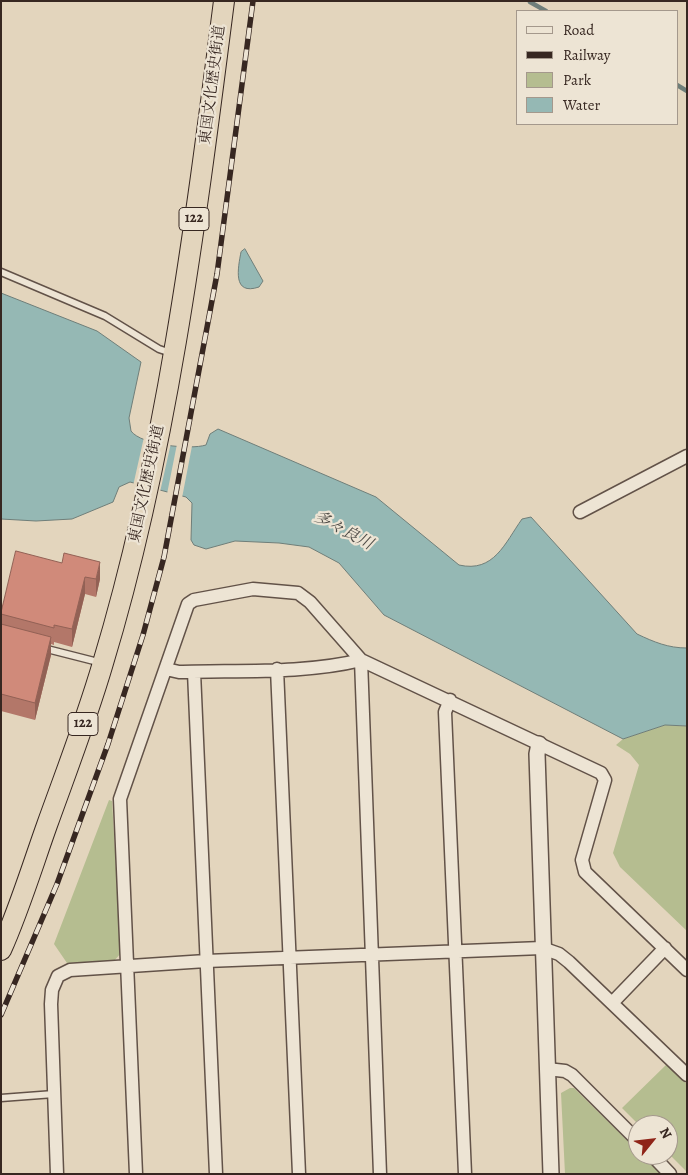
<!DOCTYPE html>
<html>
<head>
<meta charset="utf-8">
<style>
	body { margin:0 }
	#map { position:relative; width:688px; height:1175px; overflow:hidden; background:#e3d5bd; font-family:Alegreya,serif }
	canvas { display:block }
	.frame { position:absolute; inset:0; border:2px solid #372721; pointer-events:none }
	.legend { position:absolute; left:516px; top:10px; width:162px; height:115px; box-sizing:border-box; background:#ede4d4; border:1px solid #a4988c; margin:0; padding:6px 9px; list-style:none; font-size:15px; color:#372721 }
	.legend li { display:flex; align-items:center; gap:10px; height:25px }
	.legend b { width:25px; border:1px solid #a4988c }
	.north { position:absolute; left:628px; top:1115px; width:50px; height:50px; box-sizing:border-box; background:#ede4d4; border:1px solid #a4988c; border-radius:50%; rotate:61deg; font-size:14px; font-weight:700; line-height:20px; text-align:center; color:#372721 }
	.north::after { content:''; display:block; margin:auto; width:18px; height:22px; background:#8f2418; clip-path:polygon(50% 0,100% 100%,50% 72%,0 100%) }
</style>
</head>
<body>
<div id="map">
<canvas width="688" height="1175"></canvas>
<div class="frame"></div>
<ul class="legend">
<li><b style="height:6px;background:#ede4d4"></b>Road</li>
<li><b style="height:6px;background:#372721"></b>Railway</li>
<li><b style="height:14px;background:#b5bd90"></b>Park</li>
<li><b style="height:14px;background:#95b8b4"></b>Water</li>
</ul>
<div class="north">N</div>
</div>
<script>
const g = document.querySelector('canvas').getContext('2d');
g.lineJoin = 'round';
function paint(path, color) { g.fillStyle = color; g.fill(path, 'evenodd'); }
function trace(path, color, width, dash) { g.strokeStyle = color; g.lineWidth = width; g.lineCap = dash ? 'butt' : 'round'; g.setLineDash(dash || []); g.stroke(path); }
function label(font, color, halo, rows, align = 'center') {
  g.font = font + ' Alegreya,"Noto Serif JP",serif'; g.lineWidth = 4.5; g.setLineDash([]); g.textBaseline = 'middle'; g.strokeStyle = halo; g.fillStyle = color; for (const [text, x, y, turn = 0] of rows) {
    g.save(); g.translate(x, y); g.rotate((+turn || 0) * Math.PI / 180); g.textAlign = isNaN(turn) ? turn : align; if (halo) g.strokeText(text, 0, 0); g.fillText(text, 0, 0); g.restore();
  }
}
paint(new Path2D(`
	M665,725L687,726V931L620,867L613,853L639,765L630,754L616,745L623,739Z
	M109,800L112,801L121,953L114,961L67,963L54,944Z
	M667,1064L687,1084V1172L668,1153V1125H639L622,1108Z
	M570,1088H574L638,1151V1155H642L661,1174H565L561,1093Z`), '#b5bd90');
const water = new Path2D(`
	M245,249L263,281L259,287C232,296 238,268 241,252Z
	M1,293L97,331L141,362L129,418L131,431C141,445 190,450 206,445L210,434L218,429L376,497L459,565C494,573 505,543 522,519L531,517L637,634C654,642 668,648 687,648V726L665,725L623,739L384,615L339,563L309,547L279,543L235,541L206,549L194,545L191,540L192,503L186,497L130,482L119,487L113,502L72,519L36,521L1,519Z`);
paint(water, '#95b8b4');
trace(water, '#6f7e79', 1);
paint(new Path2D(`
	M144,437L171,443L160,492L133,486Z
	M177,444L192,446L182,498L167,494Z`), '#e3d5bd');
trace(new Path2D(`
	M530,2L546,11
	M677,85L687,91`), '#6f7e79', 4.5);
const service = new Path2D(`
	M1,272L105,316L159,349L171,353
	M43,648L102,663
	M1,1098L54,1094`);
const minor = new Path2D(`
	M580,512L687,456
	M166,669L179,672C237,670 305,674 361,660L380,1174
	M277,669L299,1174
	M194,672L216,1174
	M450,700L445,712L465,1174
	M613,1002L665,948
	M547,1069L565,1071L572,1075L638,1141
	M652,1155L670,1174
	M57,1174L51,1004L52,990L58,976L70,970L206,961L542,948L559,954L569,962L687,1075
	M136,1174L120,799L188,604L194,600L253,589L298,593L310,602L361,660L601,773L605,780L582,860L585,872L687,970`);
const tertiary = new Path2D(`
	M539,744L537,754L551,1174`);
const trunk = new Path2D(`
	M1,950C19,910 32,867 47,825C66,772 87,718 103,663C167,452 196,220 224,1`);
trace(service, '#625248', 9);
trace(minor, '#625248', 15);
trace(tertiary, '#625248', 18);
trace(trunk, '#372721', 22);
trace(service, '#ede4d4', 6);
trace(minor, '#ede4d4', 12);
trace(tertiary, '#ede4d4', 15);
trace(trunk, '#e3d5bd', 20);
const rail = new Path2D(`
	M1,1015L57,884L108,744L143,635L164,557L217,274L253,1`);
trace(rail, '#372721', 5.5);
trace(rail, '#ede4d4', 4, [11]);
paint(new Path2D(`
	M16,551L100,579L96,597L85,594L72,647L54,642V645L51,644V655L35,720L1,711V613Z`), '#b37769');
paint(new Path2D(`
	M100,562V579L96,597V579Z
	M85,577V594L72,647V629Z
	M51,637V655L35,720V703Z`), '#926155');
const building = new Path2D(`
	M16,551L62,563L64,553L100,562L96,579L85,577L72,629L54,625V628L1,614Z
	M1,624L51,637L35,703L1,694Z`);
paint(building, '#d08a7a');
trace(building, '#926155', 1);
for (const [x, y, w] of [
	[194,219,30],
	[83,724,30]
]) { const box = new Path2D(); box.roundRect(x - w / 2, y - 11.5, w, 23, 4); g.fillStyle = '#ede4d4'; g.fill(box); trace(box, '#372721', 1); }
label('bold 14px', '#372721', null, [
	["122",194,219],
	["122",83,724]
]);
label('15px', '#372721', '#ede4d4', [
	["東国文化歴史街道",213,85,-83],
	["東国文化歴史街道",147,484,-78]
]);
label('italic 16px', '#4e4b46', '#ede4d4', [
	["多々良川",343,531,28]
]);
</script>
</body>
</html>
